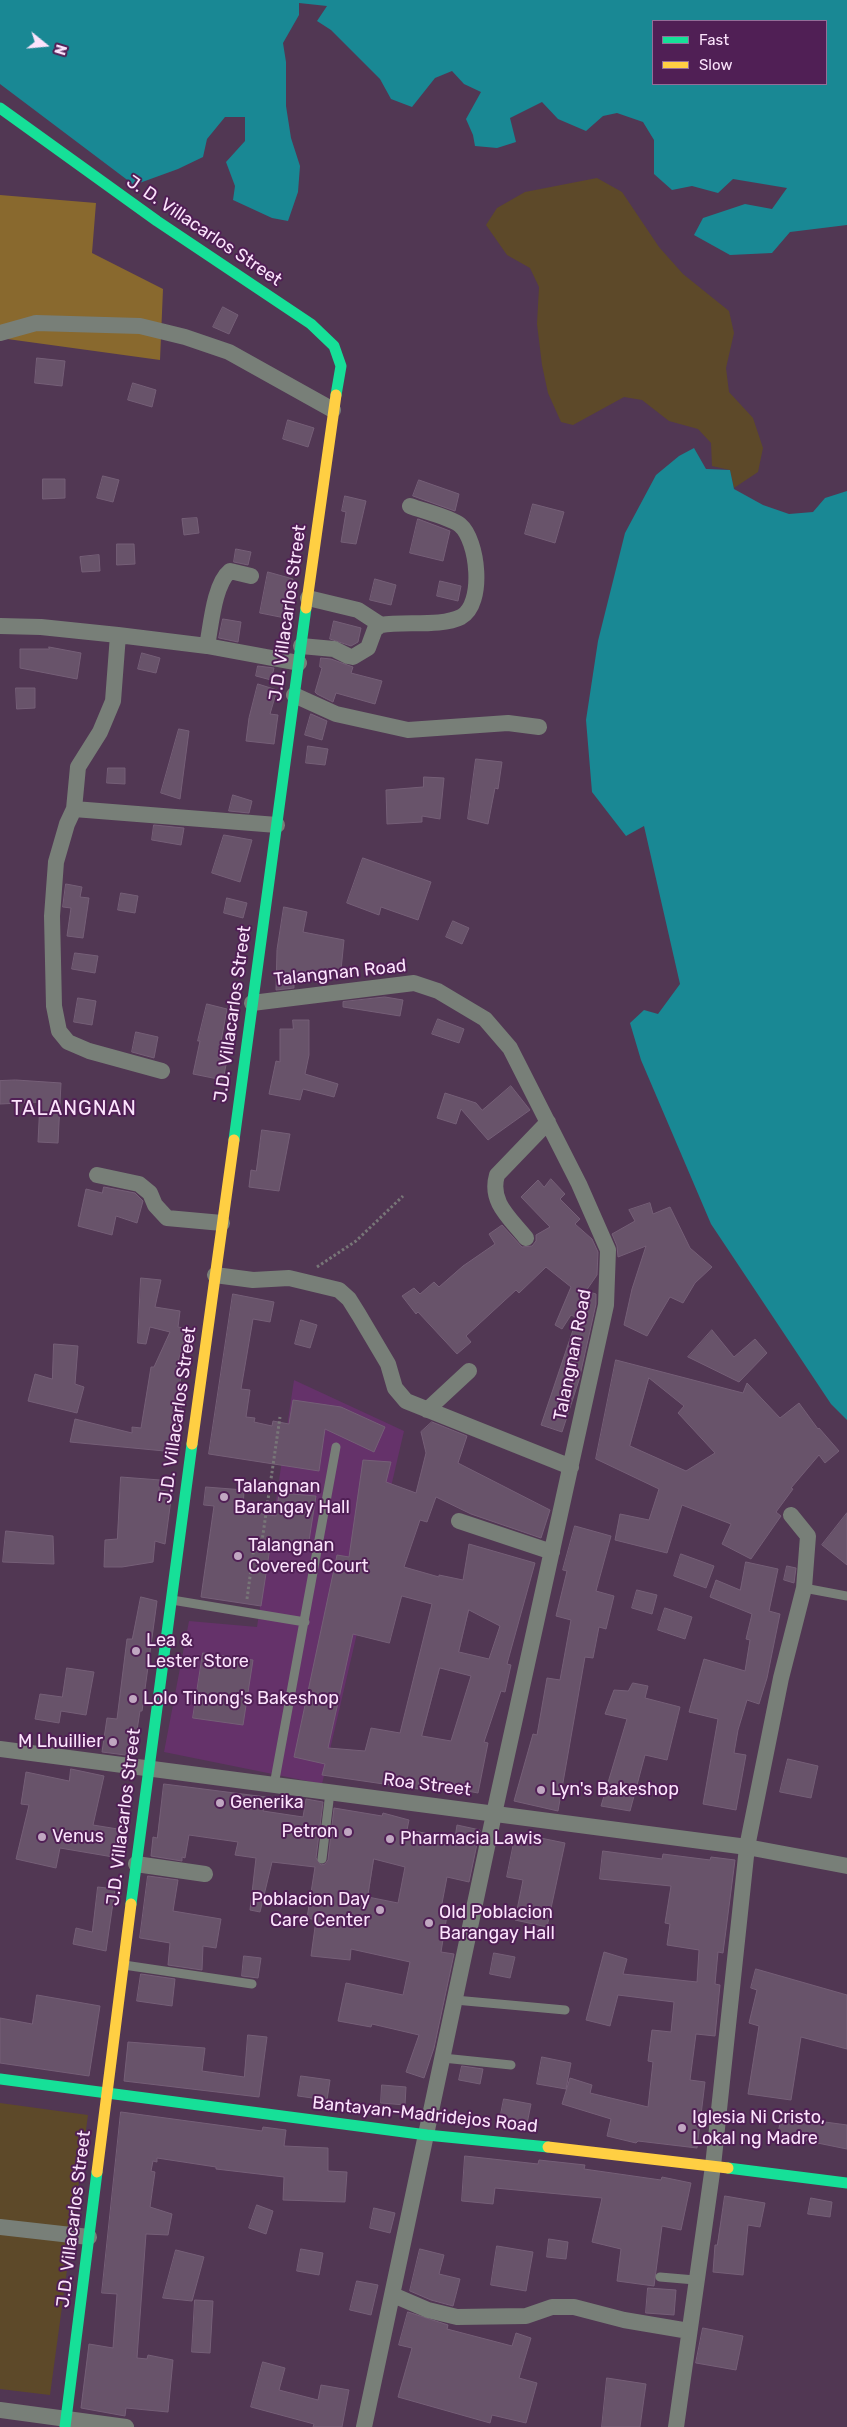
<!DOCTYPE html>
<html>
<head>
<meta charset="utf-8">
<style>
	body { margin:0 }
	#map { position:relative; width:847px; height:2427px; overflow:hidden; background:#513753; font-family:Rubik,sans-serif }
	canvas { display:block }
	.legend { position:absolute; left:652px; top:20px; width:175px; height:65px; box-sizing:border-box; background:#501f55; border:1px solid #946d98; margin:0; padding:6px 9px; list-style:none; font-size:15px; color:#fbe3fc }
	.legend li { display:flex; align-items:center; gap:10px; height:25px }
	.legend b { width:25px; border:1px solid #946d98 }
	.north { position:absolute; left:20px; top:20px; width:50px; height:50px; -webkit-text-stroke:4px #501f55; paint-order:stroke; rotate:107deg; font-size:14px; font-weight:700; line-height:20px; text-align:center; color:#fbe3fc }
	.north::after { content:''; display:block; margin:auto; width:18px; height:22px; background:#fbe3fc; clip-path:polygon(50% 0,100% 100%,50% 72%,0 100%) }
</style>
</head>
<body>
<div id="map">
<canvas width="847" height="2427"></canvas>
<ul class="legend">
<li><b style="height:6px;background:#16e098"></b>Fast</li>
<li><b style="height:6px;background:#ffcf43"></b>Slow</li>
</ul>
<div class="north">N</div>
</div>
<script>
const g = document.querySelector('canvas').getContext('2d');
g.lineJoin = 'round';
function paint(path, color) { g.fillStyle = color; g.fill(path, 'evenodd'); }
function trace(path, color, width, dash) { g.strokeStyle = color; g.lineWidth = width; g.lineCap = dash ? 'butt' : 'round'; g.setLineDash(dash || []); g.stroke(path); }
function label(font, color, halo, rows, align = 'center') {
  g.font = font + ' Rubik,sans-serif'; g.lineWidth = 4; g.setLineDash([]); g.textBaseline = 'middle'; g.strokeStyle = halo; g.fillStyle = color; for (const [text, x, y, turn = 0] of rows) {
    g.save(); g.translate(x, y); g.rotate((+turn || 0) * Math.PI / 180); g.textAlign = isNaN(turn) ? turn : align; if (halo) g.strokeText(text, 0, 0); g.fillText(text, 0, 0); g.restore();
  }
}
paint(new Path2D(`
	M294,1380L404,1431L322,1784L164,1752L189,1621L257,1627Z`), '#65326a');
paint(new Path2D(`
	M597,178L622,192L659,247L683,274L729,311L734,333L726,368L729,392L753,418L763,448L758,472L734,488L730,470L712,466L711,443L698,429L669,421L642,400L624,397L573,425L561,422L548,393L542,365L537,324L539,287L530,268L507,255L486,225L497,208L525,192Z
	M0,2103L88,2115L50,2395L0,2389Z`), '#5d4929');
paint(new Path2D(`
	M0,195L96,203L92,253L163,289L160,360L0,338Z`), '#89692e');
paint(new Path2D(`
	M0,0H847V225L790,232L772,253L730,255L694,235L703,218L745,204L772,209L787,188L733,179L718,193L692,186L672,190L654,174V140L643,122L617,113L603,116L586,131L558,119L542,102L510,118L516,142L497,148L475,146L473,135L466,119L481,92L464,84L452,71L435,78L412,107L391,99L380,79L331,30L317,21L327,6L299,3V15L283,43L286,62V106L291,138L300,166L298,192L288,221L272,218L233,200L235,186L226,162L245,141V117H225L207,139L203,157L178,169L134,185L0,84ZM826,21V84H653V21Z
	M694,448L706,469L730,470L734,489L763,505L789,514L813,512L825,498L847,491V1420L831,1404L711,1224L641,1060L630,1023L644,1010L658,1014L680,984L644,826L626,836L592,792L586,720L598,641L625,533L656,475L679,456Z`), '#198894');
const building = new Path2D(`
	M223,307L238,315L229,334L213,327Z
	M37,358L65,361L62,386L35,383Z
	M133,383L156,390L152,407L128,400Z
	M288,420L314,428L308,447L283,439Z
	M103,476L119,480L113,502L97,498Z
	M43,479H65V498L43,499Z
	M419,480L459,494L455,511L413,496Z
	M345,496L366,501L356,544L341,542L346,512L342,511Z
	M533,504L564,512L555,543L525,534Z
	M197,518L199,533L184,535L182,519Z
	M418,519L450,531L443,561L410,553Z
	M117,544H134L135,564L117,565Z
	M236,549L251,552L248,565L234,562Z
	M99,555L100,571L82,572L80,557Z
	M268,572L293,579L285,618L260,613Z
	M375,579L396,585L391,605L370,600Z
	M440,581L461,586L458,601L437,596Z
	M223,619L241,622L238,642L219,638Z
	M334,621L361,628L358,642L351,646L330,639Z
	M49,647L81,653L77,679L20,668V649H49Z
	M142,653L160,658L156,673L138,669Z
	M321,658L331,659L353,667L351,673L382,681L375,704L336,693L333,702L317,694L315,692L322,668L320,667Z
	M258,666L274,668L271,680L256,676Z
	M258,684L277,690L270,714L278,715L274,744L246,741L249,718Z
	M16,688H35V708L17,709Z
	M311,714L327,721L322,740L305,735Z
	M179,729L189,731L180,799L161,793Z
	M308,746L328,749L325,765L306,763Z
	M476,759L502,762L498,789L495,788L488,824L468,819Z
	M108,768H125V784L107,783Z
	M424,777L444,778L440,819L422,816V822L387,824L386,790L423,787Z
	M233,795L252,801L249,813L229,811Z
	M154,825L184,828L181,845L152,840Z
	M224,835L252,840L240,882L212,873Z
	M363,858L431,882L418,920L381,907L379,915L347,903Z
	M66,884L82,887L80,897L89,898L83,938L67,936L71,908L63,907Z
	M121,893L138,896L135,913L118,910Z
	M227,898L247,903L243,918L224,913Z
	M284,907L307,912L303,932L344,940L341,970L294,973V988L276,990L277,950Z
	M453,921L469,928L462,944L446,937Z
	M75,953L98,956L95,973L72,969Z
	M385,997L403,1000L400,1016L343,1007V1002Z
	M78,998L96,1001L92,1025L74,1022Z
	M207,1004L227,1009L218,1058L227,1060L223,1080L193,1074L200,1041H198Z
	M438,1019L464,1029L459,1043L432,1034Z
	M293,1020H309V1055L305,1074L338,1084L334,1097L303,1089L300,1100L269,1094L276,1061L280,1062V1029H293Z
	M136,1032L158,1037L154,1058L132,1052Z
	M16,1080L61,1083L58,1143L38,1142L40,1102L0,1104V1081Z
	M511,1086L530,1110L488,1140L461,1109L456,1124L437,1118L445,1093L476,1103L482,1110Z
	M262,1130L290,1134L279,1191L249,1187L251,1170L256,1171Z
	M551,1179L565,1194L560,1199L580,1219L575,1224L592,1239L598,1252L597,1275L586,1291L596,1294V1304L579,1380L562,1432L541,1425L577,1318L571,1315L562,1329L555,1325L571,1287L546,1267L519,1293L516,1290L466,1336L471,1342L457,1354L418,1312L416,1314L402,1296L414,1288L420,1294L434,1282L439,1287L463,1266L495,1244L489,1234L502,1225L522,1247L532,1246L536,1241V1235L550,1227L521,1197L538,1180L544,1187Z
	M104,1187L135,1193L143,1201L137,1223L116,1216L112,1235L78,1226L86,1189L102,1193Z
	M650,1203L653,1214L670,1207L690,1248L712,1267L695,1283L683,1303L670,1297L647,1336L624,1325L632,1289L646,1246L618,1257L617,1246L612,1234L635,1221L629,1210Z
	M141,1278L161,1280L155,1307L180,1311L178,1327L189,1329L176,1367H182L178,1403H182L175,1452L70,1442L75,1419L132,1433V1427L141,1428L151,1367H154L170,1332L150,1327L146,1344L138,1343Z
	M233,1294L274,1302L270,1322L253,1319L241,1389L250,1390L246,1417L255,1418L254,1422L272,1426L273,1421L289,1424L293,1400L341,1407L385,1427L374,1452L325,1429L319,1471L209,1454Z
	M301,1320L317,1325L310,1348L295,1344Z
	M712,1330L734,1357L755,1339L767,1353L739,1382L688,1357Z
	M54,1344L78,1346L75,1384L84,1387L77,1413L28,1401L35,1374L52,1379Z
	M616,1360L743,1393L747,1383L780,1418L799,1403L818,1429L819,1428L839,1451L825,1463L819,1455L791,1488L793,1489L776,1512L781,1516L751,1559L722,1544L731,1524L682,1505L667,1553L615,1540L620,1514L649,1520L659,1489L596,1459ZM649,1378L684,1406L678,1413L715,1453L686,1471L630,1446Z
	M432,1422L467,1436L458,1463L550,1510L541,1538L471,1514L436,1497L427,1522L420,1520L404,1567L439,1577V1575L463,1580L469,1544L535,1563L507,1664L511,1665L505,1692L501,1691L484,1742L488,1743L478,1793L419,1782L418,1789L322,1775L325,1764L294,1757L337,1555L349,1557L363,1460L391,1462L386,1482L416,1493L426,1453L421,1432ZM402,1596L432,1604L400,1733L371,1728L365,1751L328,1748L353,1634L389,1643ZM469,1610L500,1626L489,1659L459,1652ZM440,1668L471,1676L451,1741L422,1736Z
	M121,1477L160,1480L159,1490L172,1492L165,1544L155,1541L153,1562L122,1567H104L105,1540L117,1539Z
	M206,1487L244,1490L243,1511L276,1516L279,1493L316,1496L308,1547L271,1541L261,1606L201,1597L214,1506L204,1505Z
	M847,1513V1565L822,1545Z
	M575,1526L611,1536L596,1591L614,1596L606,1629L599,1627L593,1658L585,1657L558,1811L514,1801L533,1734L537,1735L547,1678L560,1680L571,1620L556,1616L567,1571L563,1570Z
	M6,1531L53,1536L54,1564L3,1562Z
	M681,1554L714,1566L706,1588L674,1576Z
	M746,1562L778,1569L769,1611L780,1614L767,1678L759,1704L747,1700L738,1730L734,1753L746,1755L736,1810L703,1804L718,1719L689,1712L704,1659L745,1671L750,1640L746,1639L752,1614L710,1597L716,1580L740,1590Z
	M787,1566L796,1568L794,1583L784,1580Z
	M637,1590L657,1595L652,1614L632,1608Z
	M141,1597L157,1601L142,1711H140L133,1756L102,1752L107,1718L117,1719L127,1639H132Z
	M665,1608L692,1617L685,1639L658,1630Z
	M203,1653L253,1660L243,1725L193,1718Z
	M67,1668L94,1672L86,1715L61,1711L59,1723L35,1719L40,1694L62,1697Z
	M633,1683L648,1686L645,1698L680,1707L667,1760L645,1755L630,1811L601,1806L627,1719L605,1714L614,1690L628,1691Z
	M788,1759L818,1766L811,1798L780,1792Z
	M71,1769L104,1776L93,1825L124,1830L123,1833H126L124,1849H121L119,1858L60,1848L56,1868L16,1859L29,1805L21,1804L26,1772L69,1781Z
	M164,1784L266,1797L263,1811L303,1817L306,1799L323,1802L316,1858L321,1865L325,1864L328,1860L334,1808L382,1816L383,1813L409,1820L407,1830L455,1838L457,1825L480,1830L469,1882L447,1877L440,1914L447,1915L441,1952L454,1954L434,2048L424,2078L406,2072L419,2035L372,2024L371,2027L338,2021L346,1983L403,1995L410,1962L351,1949L350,1960L311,1956L316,1920L307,1918L315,1867L272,1862L260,1912L250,1910L256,1858L235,1855L238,1842L189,1835L185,1858L182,1857V1861L151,1856L153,1837L157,1838ZM374,1859L405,1867L398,1903L368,1897Z
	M516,1833L565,1843L547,1927L515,1920L523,1880L507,1877Z
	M603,1851L662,1859L663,1854L710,1860L711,1857L735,1860L723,1953L718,1952L715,1984L720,1985L715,2036L696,2034L690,2080L705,2082L697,2148L638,2141L636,2143L607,2136L611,2119L562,2104L570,2078L592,2085L590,2093L648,2107L653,2062L648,2061L652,2030L671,2032L674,2002L618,1995L610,2026L586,2020L604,1952L627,1959L623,1974L697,1982L699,1950L667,1945L670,1924L665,1923L671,1886L600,1879Z
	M148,1876L178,1880L173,1911L221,1919L216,1948L203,1946L202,1970L168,1965L170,1943L140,1938Z
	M98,1887L115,1889L106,1951L73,1944L76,1928L92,1932Z
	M494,1953L515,1957L510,1978L490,1974Z
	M244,1956L261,1958L258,1978L242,1976Z
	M756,1969L847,1995V2049L801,2037L791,2100L748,2094L759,2026L749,2023L757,1990L751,1988Z
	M141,1974L175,1979L172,2006L137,2001Z
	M37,1995L100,2006L89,2076L0,2063V2018L32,2024Z
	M248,2035L267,2037L259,2097L124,2081L128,2042L205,2048L202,2071L244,2077Z
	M542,2057L571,2063L566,2089L537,2084Z
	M462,2066L483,2069L480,2084L459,2080Z
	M301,2076L330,2080L327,2100L298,2096Z
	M382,2085L406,2087L405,2105L381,2103Z
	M504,2099L531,2104L527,2124L500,2119Z
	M783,2111L804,2115L803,2119L847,2125V2149L778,2135Z
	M121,2112L262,2131L263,2127L286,2130L284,2146L328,2148V2171L347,2172L345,2202L283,2200L284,2177L216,2169V2167L157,2158V2162L153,2161L151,2171L155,2172L150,2207L172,2214L168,2235L146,2234L137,2358L147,2359L148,2355L173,2360L168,2412L126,2408L125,2416L81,2408L89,2344L113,2348L117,2294L102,2293Z
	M465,2156L538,2164L539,2160L585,2165L584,2169L661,2180L662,2177L691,2183L681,2230L662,2226L654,2286L617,2281L621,2249L592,2242L602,2198L495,2188L493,2204L462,2201Z
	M725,2196L765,2203L760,2227L748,2225L743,2275L713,2272L715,2245H717Z
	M811,2198L832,2202L830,2217L808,2214Z
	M257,2205L273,2211L266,2234L249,2228Z
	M374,2208L395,2213L390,2233L370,2228Z
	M549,2239L568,2242L566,2259L547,2257Z
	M497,2246L533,2252L526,2291L491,2285Z
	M301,2249L323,2253L319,2275L297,2271Z
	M420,2249L444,2255L439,2274L460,2279L453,2306L431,2300L410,2291Z
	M176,2250L204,2257L192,2301L163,2298Z
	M357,2281L378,2285L371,2315L350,2310Z
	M648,2288L676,2290L674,2315L646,2313Z
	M195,2300L213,2301L210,2353L192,2352Z
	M408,2312L448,2325L447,2329L512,2346L516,2333L531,2338L519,2378L537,2383L526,2423L492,2415L490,2423L398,2397L412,2348L399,2345Z
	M703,2328L743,2336L736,2370L696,2363Z
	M263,2362L285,2368L279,2390L318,2400L321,2385L349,2390L342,2427H313L314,2424L251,2407Z
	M607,2378L646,2384L640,2427H602Z`);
paint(building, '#68536a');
trace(building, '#755f77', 1);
trace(new Path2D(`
	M317,1267L356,1241L403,1196
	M247,1599L254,1547L261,1548L280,1417`), '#787678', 3, [2.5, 2.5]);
trace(new Path2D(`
	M804,1588L847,1596
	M172,1600L305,1622
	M274,1785L336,1447
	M322,1859L330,1792
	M124,1965L252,1984
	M455,2000L565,2010
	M443,2058L511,2065
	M660,2277L695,2280`), '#787f78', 9);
trace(new Path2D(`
	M0,333L36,323L140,326L185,337L229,352L333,410
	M308,598L358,610L381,625
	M0,626L41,627L118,635
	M207,646C211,626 214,584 230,571L251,576
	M301,646L334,649L348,656L353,657L368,648L375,629L381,625C404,621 441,627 461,617C485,604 478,540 460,525C450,517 423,511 410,506
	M294,695L336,714L408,730L508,723L539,727
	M74,809L277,825
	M252,1003L414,983L438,991L485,1019L510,1048L579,1184L608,1250L606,1305L494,1814L364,2427
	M162,1071L89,1051L68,1042L59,1031L54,1006L52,916L56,862L67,824L74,809L78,767L100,732L113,701L118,635L207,646L299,663
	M97,1175L139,1184L150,1193L155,1205L167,1218L222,1223
	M526,1238C510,1218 489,1202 497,1175L548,1122
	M215,1275L253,1280L289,1278L339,1290L349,1299L359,1315L388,1364L395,1388L406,1401L571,1467
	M427,1410L469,1371
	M459,1521L552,1552
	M0,1749L747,1847L847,1866
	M136,1864L205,1874
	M0,2227L89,2237
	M393,2295L428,2310L457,2317L526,2316L552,2307H574L624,2320L689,2331
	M0,2410L126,2427
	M676,2427L713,2166L747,1847L781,1678L804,1588L808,1536L791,1515`), '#787f78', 16);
trace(new Path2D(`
	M0,108L157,221L311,324L334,346L341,366L336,395
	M234,1140L306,608
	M131,1904L192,1444
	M0,2079L427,2135L548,2147
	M728,2168L847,2183
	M65,2427L97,2172`), '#16e098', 11);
trace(new Path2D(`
	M306,608L336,395
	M192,1444L234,1140
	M548,2147L728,2168
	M97,2172L131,1904`), '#ffcf43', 11);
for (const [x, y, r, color] of [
	[224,1497,5,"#c0a7c1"],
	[238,1556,5,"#c0a7c1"],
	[136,1651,5,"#c0a7c1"],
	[133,1699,5,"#c0a7c1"],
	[113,1742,5,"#c0a7c1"],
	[541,1790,5,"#c0a7c1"],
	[220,1803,5,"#c0a7c1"],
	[348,1832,5,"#c0a7c1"],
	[42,1837,5,"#c0a7c1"],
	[390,1839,5,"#c0a7c1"],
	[380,1910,5,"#c0a7c1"],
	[429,1923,5,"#c0a7c1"],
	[682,2128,5,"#c0a7c1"]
]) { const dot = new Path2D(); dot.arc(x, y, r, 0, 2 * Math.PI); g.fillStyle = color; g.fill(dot); trace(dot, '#501f55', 2); }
label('18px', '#fbe3fc', '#501f55', [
	["J. D. Villacarlos Street",204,231,34],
	["J.D. Villacarlos Street",288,613,-82],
	["Talangnan Road",340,973,-6],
	["J.D. Villacarlos Street",233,1014,-82],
	["Talangnan Road",573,1355,-79],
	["J.D. Villacarlos Street",178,1415,-82],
	["Roa Street",427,1785,7],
	["J.D. Villacarlos Street",124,1817,-83],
	["Bantayan-Madridejos Road",425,2115,6],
	["J.D. Villacarlos Street",74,2219,-83]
]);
label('18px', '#fbe3fc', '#501f55', [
	["Talangnan",234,1487],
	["Barangay Hall",234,1508],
	["Talangnan",248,1546],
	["Covered Court",248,1567],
	["Lea &",146,1641],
	["Lester Store",146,1662],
	["Lolo Tinong's Bakeshop",143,1699],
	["M Lhuillier",103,1742,"right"],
	["Lyn's Bakeshop",551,1790],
	["Generika",230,1803],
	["Petron",338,1832,"right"],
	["Venus",52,1837],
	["Pharmacia Lawis",400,1839],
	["Poblacion Day",370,1900,"right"],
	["Care Center",370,1921,"right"],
	["Old Poblacion",439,1913],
	["Barangay Hall",439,1934],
	["Iglesia Ni Cristo,",692,2118],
	["Lokal ng Madre",692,2139]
], 'left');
g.letterSpacing = '1px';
label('20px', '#fbe3fc', '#501f55', [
	["TALANGNAN",74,1109]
]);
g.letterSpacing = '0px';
</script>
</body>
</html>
